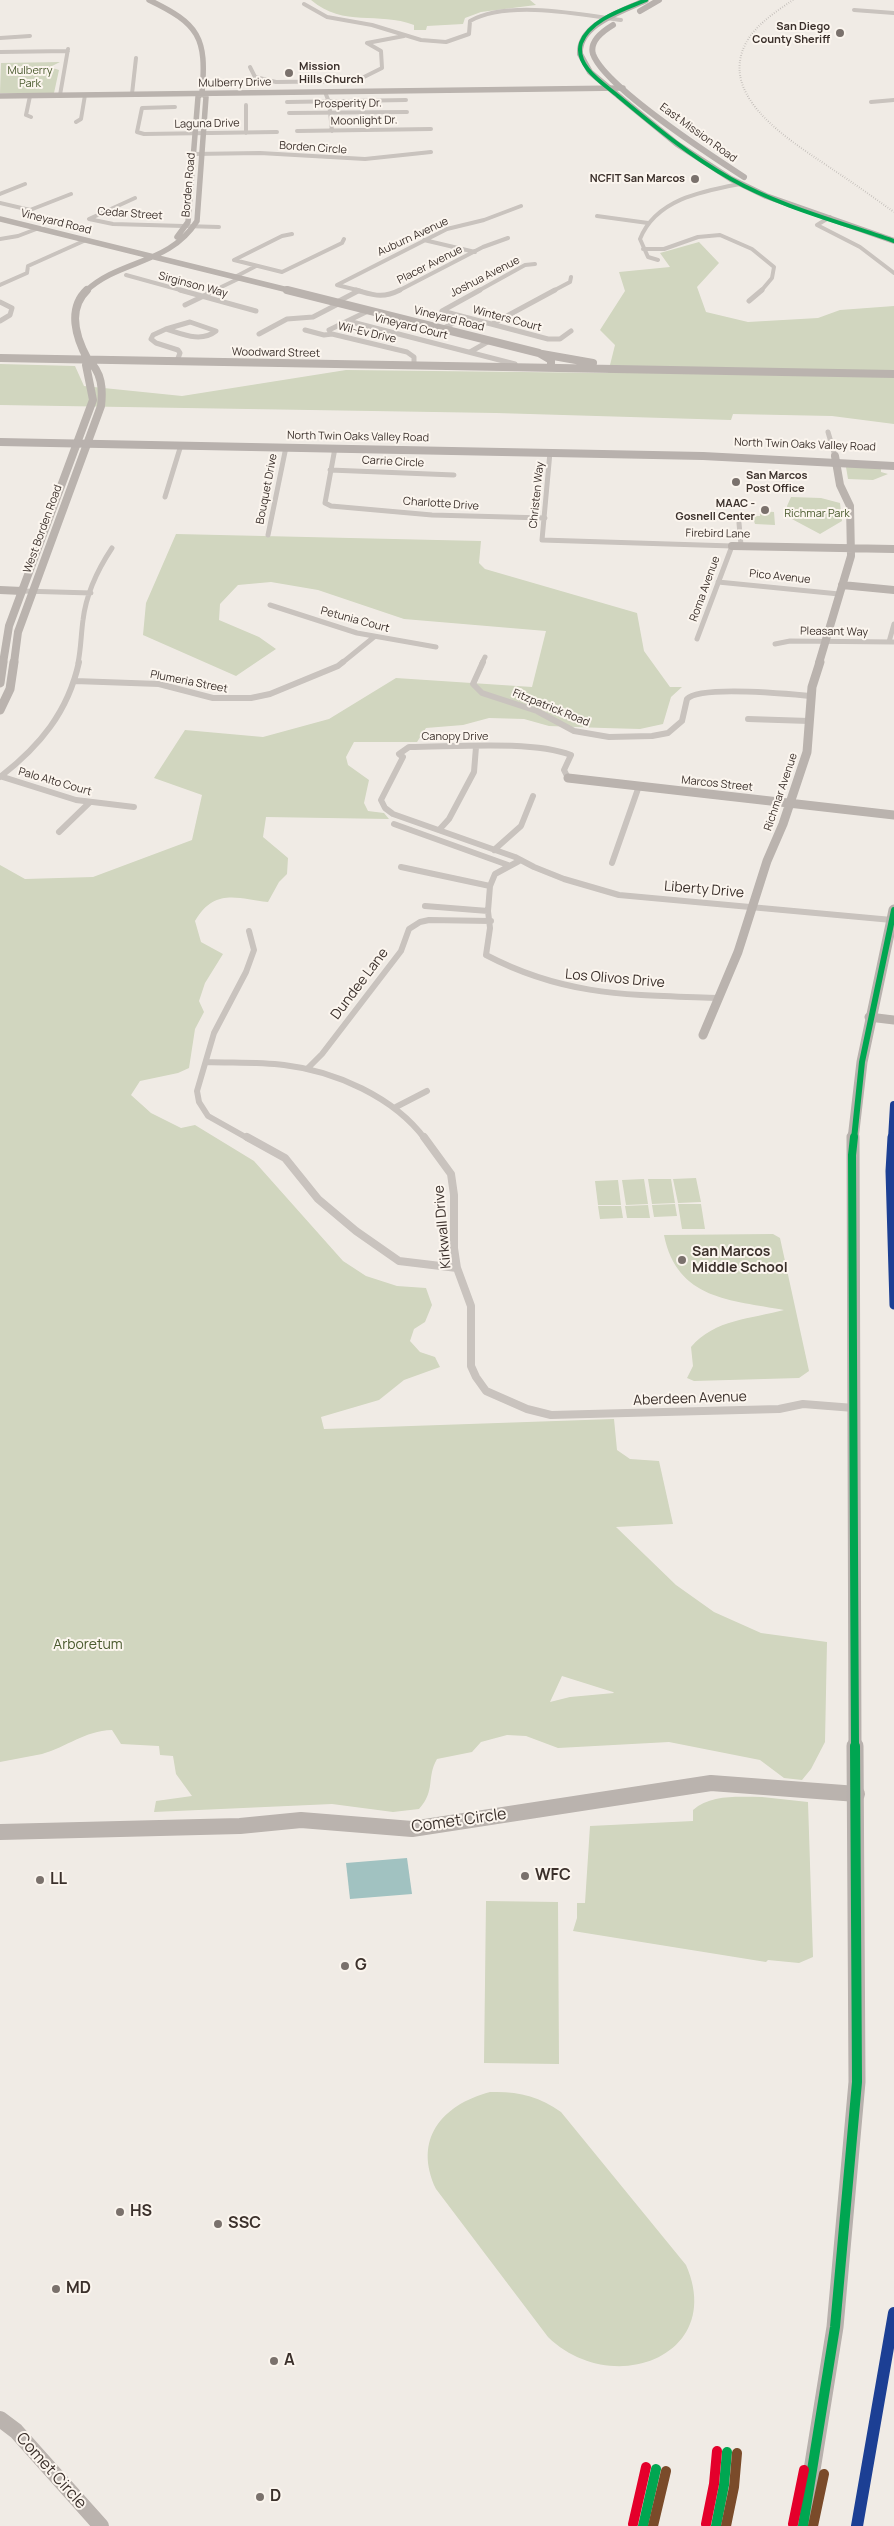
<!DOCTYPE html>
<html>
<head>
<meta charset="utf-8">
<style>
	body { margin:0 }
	canvas { display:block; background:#f0ebe5 }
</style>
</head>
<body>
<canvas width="894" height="2526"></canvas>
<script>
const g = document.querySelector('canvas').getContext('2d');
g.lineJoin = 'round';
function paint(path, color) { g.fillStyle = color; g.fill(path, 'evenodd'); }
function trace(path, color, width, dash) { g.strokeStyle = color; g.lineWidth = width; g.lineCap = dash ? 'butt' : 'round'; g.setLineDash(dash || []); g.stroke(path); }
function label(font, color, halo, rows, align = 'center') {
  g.font = font + ' Manrope,sans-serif'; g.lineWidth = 4; g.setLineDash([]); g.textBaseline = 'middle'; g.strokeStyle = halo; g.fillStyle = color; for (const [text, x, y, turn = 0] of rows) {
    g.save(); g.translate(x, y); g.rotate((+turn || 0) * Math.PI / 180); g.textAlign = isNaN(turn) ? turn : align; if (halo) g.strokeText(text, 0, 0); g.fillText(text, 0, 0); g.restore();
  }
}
paint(new Path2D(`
	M311,0H530L536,5L481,12L465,18L463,24L427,26L426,30H414V25C378,11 344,28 311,0Z
	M60,62L50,67L59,70L54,93H0L1,63Z
	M699,242L719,263L697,287L706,312L748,322L818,318L840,310L894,306V424L832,416L733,414L731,420L496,413L0,405V364L75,366L84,386L182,396L346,370L608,373L615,345L600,330L625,291L619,272L670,267L660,253Z
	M846,467H881V472L888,474L873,480L848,479Z
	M791,497L821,498L840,503L842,521L820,534L790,518L787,506Z
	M760,511L774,512L775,525L755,524L754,521L744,516H760Z
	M176,534L481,541L479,563L485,569L637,613L644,651L670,687H682L671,697L663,724L640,729L604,728L549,726L524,719L489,718L463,725L426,728L417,742H354L346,757L348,765L369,780L364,803L368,811L384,813L389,819L266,817L263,837L288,858L287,874L279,882L268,902C237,898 214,888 195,921L201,942L223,954L205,983L199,1001L204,1012L195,1029L189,1068L178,1073L140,1081L131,1095L151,1113L181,1128L195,1125L254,1161L343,1261L366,1276L397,1286L426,1288L432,1305L425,1322L414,1329L410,1341L420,1352L435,1357L440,1367L404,1380L379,1400L321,1417L324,1429L614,1419L617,1450L630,1459L659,1461L673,1524L616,1527L676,1585L714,1612L761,1633L827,1642L825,1742L811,1769L802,1780L784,1778L760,1760L669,1742L558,1748L526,1736L507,1735L481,1742L472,1752L437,1759C426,1778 436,1790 419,1809L393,1812L332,1804L154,1812L156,1801L192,1796L176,1774L173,1756L160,1755L159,1746L121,1744L112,1730C84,1731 67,1747 42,1754C28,1757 14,1759 0,1762V865L25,879L93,877L192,840L202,795L154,778L185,730L263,737L329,719L396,678L532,687L546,631L404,619L318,590L271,582L238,585L220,604L219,620L259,637L276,649L236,676L143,635L146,603ZM562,1676L613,1692L614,1693L570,1697L550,1702Z
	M696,1178L701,1202L678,1203L673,1179Z
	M644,1179L648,1204L626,1205L622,1180Z
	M648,1179H671L675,1203L652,1204Z
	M618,1180L621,1205H598L595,1181Z
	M675,1204L677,1216L654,1217L652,1205Z
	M678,1204H701L705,1229H682Z
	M648,1205L650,1218H627L625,1206Z
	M598,1206H621L623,1218L600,1219Z
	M773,1234L780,1238L809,1371L799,1378L694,1381L687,1378L693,1366L691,1347C715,1319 751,1319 784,1310C731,1300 677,1300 664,1235Z
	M762,1797L808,1802L813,1957L799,1963L768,1960L766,1962L573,1931L577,1918V1903H585L590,1826L693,1821V1810C711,1794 739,1797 762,1797Z
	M486,1901L558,1902L559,2064L484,2063Z
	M490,2092C517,2091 539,2096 561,2112L686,2265C726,2356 612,2399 548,2337L436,2189C413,2140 441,2105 490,2092Z`), '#d1d6bf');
paint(new Path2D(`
	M407,1858L412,1894L350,1899L346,1863Z`), '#a1c2c1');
trace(new Path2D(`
	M304,4L327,17L372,25L421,40L446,42L469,34L470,21C507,0 579,14 621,20
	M854,10L894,13
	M0,38L30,36
	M0,52L68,51
	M250,67L255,77L276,82L356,81L382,68L381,51L367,43L404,36
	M325,92L329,102L332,131
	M132,94L136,58
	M60,95L68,49
	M30,96L26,115L31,117
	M287,102L406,100
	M871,102L894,100
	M246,105V133
	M175,107L142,108L137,132L144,134L277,132
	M289,113L407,112
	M76,122L81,119L85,95
	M297,131L431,129
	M193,154L260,153L365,159L431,152
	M0,194L25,184
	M135,198L89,219L113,224L219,227
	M0,203L30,210L71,194
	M597,216L648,223
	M830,217L817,225L860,247L894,273
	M292,234L282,236L234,260L282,272L342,243L344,239
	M0,239L18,236L39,228
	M424,240L475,252
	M643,249H664L698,237L720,235L752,249L774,267L772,278L761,291
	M658,260L648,257L640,239C656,199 703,191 740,184
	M126,275L184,291
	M235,277L256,266
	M0,285L27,273L28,266L86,240
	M213,291L240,278
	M361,291L337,285L447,229L484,220L521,206
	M398,291L483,247L508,238
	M478,291L525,265L535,264
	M553,291L570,282L571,277`), '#c9c3be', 4);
trace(new Path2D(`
	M180,290L256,311
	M356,290C374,295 382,299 400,290
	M480,290L442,311L548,339H560L571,331
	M749,301L762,290
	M0,302L12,308L10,315L0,321
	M337,302L358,291
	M185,305L216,290
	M348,321L515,364
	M190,322L216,331C201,343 182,334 166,329Z
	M492,324L555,290
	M444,328L465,317
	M166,329L153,335L151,339L156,343L178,350L180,353L177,361
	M305,330L324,335L332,334L407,352L414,357V366
	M329,330L370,310
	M259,334L287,319L313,317L340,303
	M470,352L491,340
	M828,432L835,456
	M335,448L325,503L331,506L432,515L545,518
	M550,452L542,540L732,546L697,639
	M330,470L454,475
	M165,497L181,445
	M739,523L741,545
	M268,535L286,447
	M718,582L839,594
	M22,591L91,593
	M270,605L357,633L436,647
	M889,642L894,624
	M775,644L790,641L894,642
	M78,663C81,649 81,634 83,620C86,595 98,569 112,548
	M342,663L374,637
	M482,663L485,657`), '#c9c3be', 5);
trace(new Path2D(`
	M483,662L473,684L482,693L537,711L574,731L609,737L652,736L668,733L682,721L687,699C700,685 789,694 811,696
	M75,681L159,684L213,698H251L270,694L338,666L343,662
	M748,719L809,721
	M0,776L76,800L134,807
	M0,777C40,746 68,712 79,662
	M568,778L564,770L571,755C532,740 453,747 409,747L399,754L403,757L381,800L385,808L393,814L515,857L534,867L564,879L619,895L892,920
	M394,824L508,865
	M439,830L449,819L474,772L476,747
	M59,832L89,803
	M494,850L521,826L533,796
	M519,861L495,874L490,886L488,911L490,928L486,955C566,997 632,995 719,998
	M612,863L639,786
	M401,867L490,886
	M425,906L488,911
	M249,931L254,950L246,972L214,1033L197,1091L199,1102L208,1116L249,1139
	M207,1062C233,1063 259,1062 284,1065C335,1071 394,1097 425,1139
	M308,1068L322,1054L401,951L409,929L420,922L429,920L491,921
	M394,1108L427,1091`), '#c9c3be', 6);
trace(new Path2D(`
	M247,1137L285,1158L318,1199L356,1231L399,1261L457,1268
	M424,1137L451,1174L454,1195V1248L457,1268L471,1306V1366L476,1377L486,1391L527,1409L551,1415L779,1409L803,1404L854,1408`), '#c9c3be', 8);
trace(new Path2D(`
	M149,0C199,24 207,37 202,93L198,97L188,222L177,237
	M0,96L623,88
	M0,219L292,291
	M86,291C120,259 169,265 197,221L206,97L202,93`), '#bab3ae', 5.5);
trace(new Path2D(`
	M287,290L539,353L551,360V368
	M542,354L593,363
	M0,358L894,374
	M732,546L894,549
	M842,585L894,590
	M0,590L22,591
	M3,663L9,626L93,400L86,365L88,360C76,338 67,309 87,290
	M14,663L18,632L101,406C103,389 102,372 88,360
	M819,663L851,556L850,506L840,485L835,456`), '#bab3ae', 8);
trace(new Path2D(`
	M0,683L3,662
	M0,710L10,689L14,662
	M568,778L894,815
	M869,1017L894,1020
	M703,1035L738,952L767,861L783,824L807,752L812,687L820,662`), '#bab3ae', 9);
trace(new Path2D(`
	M0,1832L240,1826L301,1820L412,1829L711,1783L857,1794
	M0,2419L16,2431L101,2526`), '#bab3ae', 16);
trace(new Path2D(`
	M646,0C624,11 578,24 580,54L590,72L627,103L677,144L731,179L766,196L894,241
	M640,11L659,0
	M613,25C603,31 589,41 593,54C604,86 713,157 744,177`), '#b8b1ad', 6);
trace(new Path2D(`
	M0,442L703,456L894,466`), '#b8b1ad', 8);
trace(new Path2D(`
	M853,1139L862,1062L894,910`), '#b8b1ad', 11);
trace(new Path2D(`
	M853,1137L855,1747`), '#b8b1ad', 13);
trace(new Path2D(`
	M803,2526L835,2327L857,2082L855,1746`), '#b8b1ad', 17);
trace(new Path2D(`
	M793,0C771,15 744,32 740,61C733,109 802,148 835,171C855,184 874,198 894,212`), '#b1aca8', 2, [0.5, 2]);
trace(new Path2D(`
	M646,0C625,9 590,19 581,43C574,66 604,84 618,96C654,126 690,156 731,179C781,207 840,222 894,241`), '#00a651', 4);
trace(new Path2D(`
	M854,1139L862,1062L894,910`), '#00a651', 6);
trace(new Path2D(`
	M854,1137L852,1155L855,1747`), '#00a651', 8);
trace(new Path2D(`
	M643,2526L656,2469
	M716,2526L724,2485L727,2452
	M803,2526L835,2327L857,2082L855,1746`), '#00a651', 10);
trace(new Path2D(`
	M653,2526L666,2471
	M726,2526L734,2487L737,2453
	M813,2526L824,2474`), '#7a4b2a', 10);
trace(new Path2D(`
	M633,2524L646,2467
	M706,2524L714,2484L717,2451
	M793,2524L804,2470`), '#e4002b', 10);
trace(new Path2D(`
	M892,1139L894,1105`), '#1c3f94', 8);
trace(new Path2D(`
	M892,1137L890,1171L894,1305`), '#1c3f94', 9);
trace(new Path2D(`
	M857,2526L894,2313`), '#1c3f94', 12);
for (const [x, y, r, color] of [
	[840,33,5,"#7a716c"],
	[289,73,5,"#7a716c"],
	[695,179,5,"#7a716c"],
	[736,482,5,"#7a716c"],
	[765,510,5,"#7a716c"],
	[682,1260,5,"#7a716c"],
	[525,1876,5,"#7a716c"],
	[40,1880,5,"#7a716c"],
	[345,1966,5,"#7a716c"],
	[120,2212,5,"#7a716c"],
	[218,2224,5,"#7a716c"],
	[56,2289,5,"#7a716c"],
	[274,2361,5,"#7a716c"],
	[260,2497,5,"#7a716c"]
]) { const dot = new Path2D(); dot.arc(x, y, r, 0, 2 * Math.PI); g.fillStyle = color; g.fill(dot); trace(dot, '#fbf5ee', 2); }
label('bold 11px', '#3b302b', '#fbf5ee', [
	["San Diego",830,27],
	["County Sheriff",830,40],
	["Mission",299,67,"left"],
	["Hills Church",299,80,"left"],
	["NCFIT San Marcos",685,179],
	["San Marcos",746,476,"left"],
	["Post Office",746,489,"left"],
	["MAAC -",755,504],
	["Gosnell Center",755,517]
], 'right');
label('11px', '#4a5a2e', '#fbf5ee', [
	["Mulberry",30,71],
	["Park",30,84],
	["Richmar Park",817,514]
]);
label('11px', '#3b302b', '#fbf5ee', [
	["Mulberry Drive",235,83,-1],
	["Prosperity Dr.",348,104,-1],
	["Moonlight Dr.",364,121,-1],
	["Laguna Drive",207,124,-1],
	["East Mission Road",698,133,36],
	["Borden Circle",313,148,4],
	["Borden Road",189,185,-85],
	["Cedar Street",130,214,4],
	["Vineyard Road",56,222,14],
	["Auburn Avenue",413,237,-25],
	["Placer Avenue",430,265,-27],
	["Joshua Avenue",485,277,-27],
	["Sirginson Way",193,285,15],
	["Vineyard Road",449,319,14],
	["Winters Court",507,319,15],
	["Vineyard Court",411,327,14],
	["Wil-Ev Drive",367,333,13],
	["Woodward Street",276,353,1],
	["North Twin Oaks Valley Road",358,437,1],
	["North Twin Oaks Valley Road",805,445,2],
	["Carrie Circle",393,462,3],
	["Bouquet Drive",267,489,-79],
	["Christen Way",537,495,-84],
	["Charlotte Drive",441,504,4],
	["West Borden Road",43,529,-70],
	["Firebird Lane",718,534,1],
	["Pico Avenue",780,577,6],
	["Roma Avenue",705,589,-70],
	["Petunia Court",355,620,15],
	["Pleasant Way",834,632,1],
	["Plumeria Street",189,682,11],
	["Fitzpatrick Road",551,708,22],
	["Canopy Drive",455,737],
	["Palo Alto Court",55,782,16],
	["Marcos Street",717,784,6],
	["Richmar Avenue",781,792,-71]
]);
label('14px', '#3b302b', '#fbf5ee', [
	["Liberty Drive",704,890,5],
	["Los Olivos Drive",615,979,5],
	["Dundee Lane",360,984,-53],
	["Kirkwall Drive",443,1227,-95],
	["Aberdeen Avenue",690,1399,-2]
]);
label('bold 14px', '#3b302b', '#fbf5ee', [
	["San Marcos",692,1252],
	["Middle School",692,1268]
], 'left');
label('14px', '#4a5a2e', '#fbf5ee', [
	["Arboretum",88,1645]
]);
label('16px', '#3b302b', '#fbf5ee', [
	["Comet Circle",459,1821,-8],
	["Comet Circle",51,2471,48]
]);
label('bold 16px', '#3b302b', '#fbf5ee', [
	["WFC",535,1876],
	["LL",50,1880],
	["G",355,1966],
	["HS",130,2212],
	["SSC",228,2224],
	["MD",66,2289],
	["A",284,2361],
	["D",270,2497]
], 'left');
</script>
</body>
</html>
